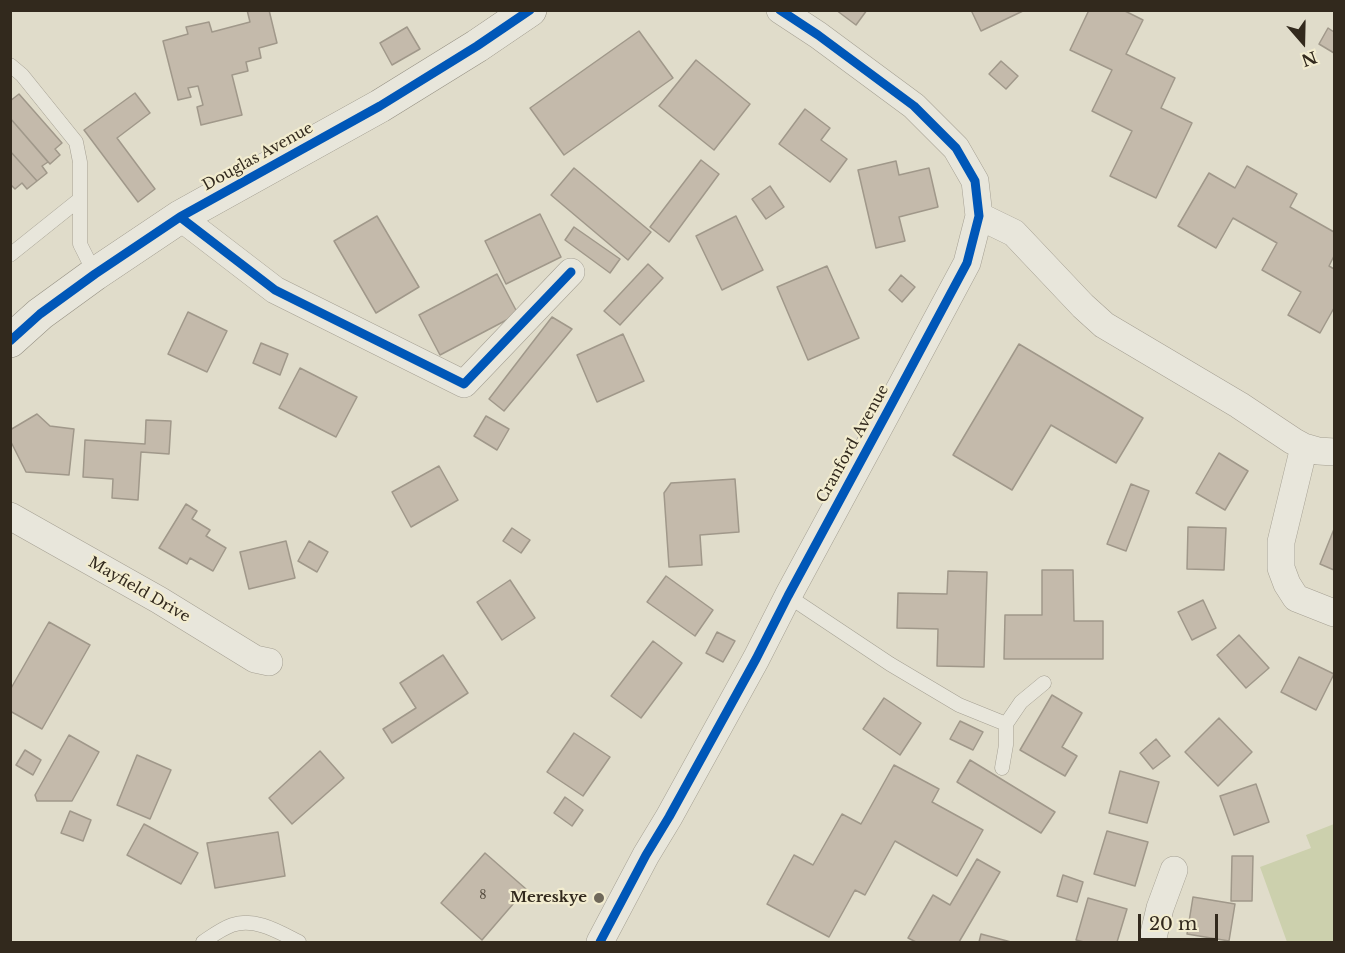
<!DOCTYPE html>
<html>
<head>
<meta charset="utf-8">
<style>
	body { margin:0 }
	#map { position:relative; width:1345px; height:953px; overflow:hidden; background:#e0dcca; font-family:"Libre Baskerville",serif }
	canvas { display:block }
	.frame { position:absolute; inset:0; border:12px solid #32291d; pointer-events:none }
	.north { position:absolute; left:1273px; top:12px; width:60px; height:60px; -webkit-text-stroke:4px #f2eccf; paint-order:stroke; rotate:160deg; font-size:16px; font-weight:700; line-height:24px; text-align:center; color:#32291d }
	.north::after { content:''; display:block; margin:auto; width:21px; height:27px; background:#32291d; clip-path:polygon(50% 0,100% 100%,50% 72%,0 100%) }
	.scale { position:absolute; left:1138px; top:914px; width:80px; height:27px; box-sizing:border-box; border:3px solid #32291d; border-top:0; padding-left:8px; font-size:18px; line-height:21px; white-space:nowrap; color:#32291d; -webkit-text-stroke:4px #f2eccf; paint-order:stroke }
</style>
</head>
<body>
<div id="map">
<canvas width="1345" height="953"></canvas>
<div class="frame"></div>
<div class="north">N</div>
<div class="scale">20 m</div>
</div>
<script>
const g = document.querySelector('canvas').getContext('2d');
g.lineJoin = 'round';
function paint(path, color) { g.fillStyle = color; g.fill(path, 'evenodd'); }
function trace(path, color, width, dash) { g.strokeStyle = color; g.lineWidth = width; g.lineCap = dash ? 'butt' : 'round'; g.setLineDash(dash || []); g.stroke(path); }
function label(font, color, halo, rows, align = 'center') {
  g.font = font + ' "Libre Baskerville",serif'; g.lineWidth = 4.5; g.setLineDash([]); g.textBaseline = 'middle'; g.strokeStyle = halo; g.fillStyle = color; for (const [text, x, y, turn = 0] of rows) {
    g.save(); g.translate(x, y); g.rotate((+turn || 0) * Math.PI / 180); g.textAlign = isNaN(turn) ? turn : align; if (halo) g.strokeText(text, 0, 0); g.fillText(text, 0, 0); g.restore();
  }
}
paint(new Path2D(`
	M1334,824V942H1287L1260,867L1311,848L1306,835Z`), '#ccd0ad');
const building = new Path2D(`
	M247,10H269L277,43L259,48L261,58L246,62L248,71L232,75L242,115L201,125L197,107L203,105L198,86L188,88L191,97L178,100L163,41L188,34L186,27L209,22L212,32L250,22Z
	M836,10H867L856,25Z
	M971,10H1025L981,31Z
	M1089,10H1123L1143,20L1126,54L1175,78L1161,108L1192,123L1156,198L1110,176L1132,131L1092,111L1112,70L1070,50Z
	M407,27L420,49L392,65L380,43Z
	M1328,28L1334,32V53L1319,44Z
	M639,31L673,78L564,155L530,108Z
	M696,60L750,104L714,150L659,106Z
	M1001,61L1018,76L1006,89L989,74Z
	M135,93L150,113L117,138L155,189L138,202L84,130Z
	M19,94L62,143L55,149L60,155L50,164L10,118V101Z
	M805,109L830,128L821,140L847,159L830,182L779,144Z
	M10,118L48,162L42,166L47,173L37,181L10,151Z
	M10,151L37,181L27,189L22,183L15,189L10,184Z
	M701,160L719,174L669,242L650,227Z
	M896,161L899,175L929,168L938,207L899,217L905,241L876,248L858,170Z
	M1247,166L1297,194L1290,207L1334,232V256L1329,266L1334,269V308L1320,333L1288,315L1301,292L1262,270L1277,243L1233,218L1216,248L1178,226L1209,173L1235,188Z
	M574,168L651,232L628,260L551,195Z
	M770,186L784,207L766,219L752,199Z
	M540,214L561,257L506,284L485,241Z
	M377,216L419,287L376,313L334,241Z
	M736,216L763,270L722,290L696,236Z
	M574,227L620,259L610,273L565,240Z
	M648,264L663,278L620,325L604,311Z
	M827,266L859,338L808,360L777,287Z
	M497,274L518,314L440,355L419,315Z
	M901,275L915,287L902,302L889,290Z
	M188,312L227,331L207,372L168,354Z
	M552,317L572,329L504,411L489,399Z
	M623,334L644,381L597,402L577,355Z
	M261,343L288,354L280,375L253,363Z
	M1019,344L1143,418L1116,463L1051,425L1012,490L953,455Z
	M300,368L357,397L336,437L279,408Z
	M37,414L50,426L74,429L69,475L26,472L10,440V430Z
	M486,416L509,429L497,450L474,436Z
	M146,420L171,421L169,454L141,452L138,500L112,498L113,479L83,477L85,440L145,444Z
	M1219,453L1248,471L1225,510L1196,493Z
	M439,466L458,500L411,527L392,492Z
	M735,479L739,532L700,535L702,565L669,567L664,493L671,483Z
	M1131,484L1149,491L1126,551L1107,544Z
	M186,504L197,511L192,519L210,530L206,536L226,548L213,571L190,558L187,564L159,548Z
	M1188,527L1226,528L1224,570L1187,569Z
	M512,528L530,540L521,553L503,541Z
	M1334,529V570L1320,564Z
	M286,541L295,578L249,589L240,552Z
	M309,541L328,552L317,572L298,561Z
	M1042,570H1073L1074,621H1103V659H1004L1005,615H1042Z
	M948,571L987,572L984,667L937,666L938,629L897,628L898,593L947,594Z
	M666,576L713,610L695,636L647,602Z
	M510,580L535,618L502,640L477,602Z
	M1203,600L1216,628L1192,640L1178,612Z
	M49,622L90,645L42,729L10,711V690Z
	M717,632L735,641L723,662L706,653Z
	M1239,635L1269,668L1246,688L1217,655Z
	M653,641L682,663L641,718L611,696Z
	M443,655L468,693L392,743L383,729L416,708L400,683Z
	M1299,657L1334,674L1316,710L1281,692Z
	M1052,695L1082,713L1062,747L1077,756L1065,776L1020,750Z
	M884,698L921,723L900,755L863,729Z
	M1219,718L1252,752L1218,786L1185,752Z
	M960,721L983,732L973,750L950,739Z
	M574,733L610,757L583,796L547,772Z
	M69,735L99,752L72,801H37L35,795Z
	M1156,739L1170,756L1153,769L1140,753Z
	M25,750L41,760L33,775L16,765Z
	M320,751L344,778L292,824L269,798Z
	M137,755L171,770L150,819L117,805Z
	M970,760L1055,812L1041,833L957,782Z
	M894,765L939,789L932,802L983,830L957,876L895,841L865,895L855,890L829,937L767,904L794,855L813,865L842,814L861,824Z
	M1120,771L1159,782L1147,823L1109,813Z
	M1256,784L1269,822L1234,835L1220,796Z
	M565,797L583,810L572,826L554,813Z
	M70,811L91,820L83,841L61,833Z
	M144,824L198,853L181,884L127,855Z
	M1107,831L1148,842L1135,886L1094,874Z
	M278,832L285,876L215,888L207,843Z
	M485,853L526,889L482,940L441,903Z
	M1232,856H1253L1252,901H1231Z
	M977,859L1000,872L959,942H916L908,938L933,895L950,905Z
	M1063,875L1083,882L1077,902L1057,896Z
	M1193,897L1235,904L1229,941L1187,934Z
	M1088,898L1127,909L1117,942H1084L1076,940Z
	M981,934L1011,942H979Z`);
paint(building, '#c4baab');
trace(building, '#a0988a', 1.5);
const lane = new Path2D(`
	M10,65L22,75L76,142L80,162V244L95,274
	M10,255L80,199
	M788,596L890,664L959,705L1006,724L1021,702L1044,683
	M1002,768L1006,745V724
	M203,942C212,936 221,929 232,925C255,917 279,932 299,942`);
const street = new Path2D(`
	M979,216L1014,233L1083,306L1104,325L1239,405L1293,441L1304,447L1318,451L1334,452
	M180,217L275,290L464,384L571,272
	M1304,447L1281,542V568L1287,584L1296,598L1334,613
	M10,516L159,600L255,659L269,662
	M600,942L646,855L669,817L756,659L788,596L890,407L967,263L979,216L975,181L956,148L914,106L818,35L780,10
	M1152,942L1160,908L1174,870`);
const secondary = new Path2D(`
	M10,341L40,314L95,274L180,217L380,106L477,46L530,10`);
trace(lane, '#a5a093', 15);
trace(street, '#a5a093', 28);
trace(secondary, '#959083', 34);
trace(lane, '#e8e6db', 14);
trace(street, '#e8e6db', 27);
trace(secondary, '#e8e6db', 33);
trace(new Path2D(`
	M180,217L275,290L464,384L571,272
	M10,341L40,314L95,274L180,217L380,106L477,46L530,10
	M600,942L646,855L669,817L756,659L788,596L890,407L967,263L979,216L975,181L956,148L914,106L818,35L780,10`), '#0057b8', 9);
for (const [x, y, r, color] of [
	[599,898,6,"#6f685a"]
]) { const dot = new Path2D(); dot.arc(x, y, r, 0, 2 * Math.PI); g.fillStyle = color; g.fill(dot); trace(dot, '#f2eccf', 2); }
label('12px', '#564d40', null, [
	["8",483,896]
]);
label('15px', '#32291d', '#f2eccf', [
	["Douglas Avenue",258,157,-29],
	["Cranford Avenue",853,444,-61],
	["Mayfield Drive",139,590,30]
]);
label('bold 15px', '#32291d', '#f2eccf', [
	["Mereskye",587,898]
], 'right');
</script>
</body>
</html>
